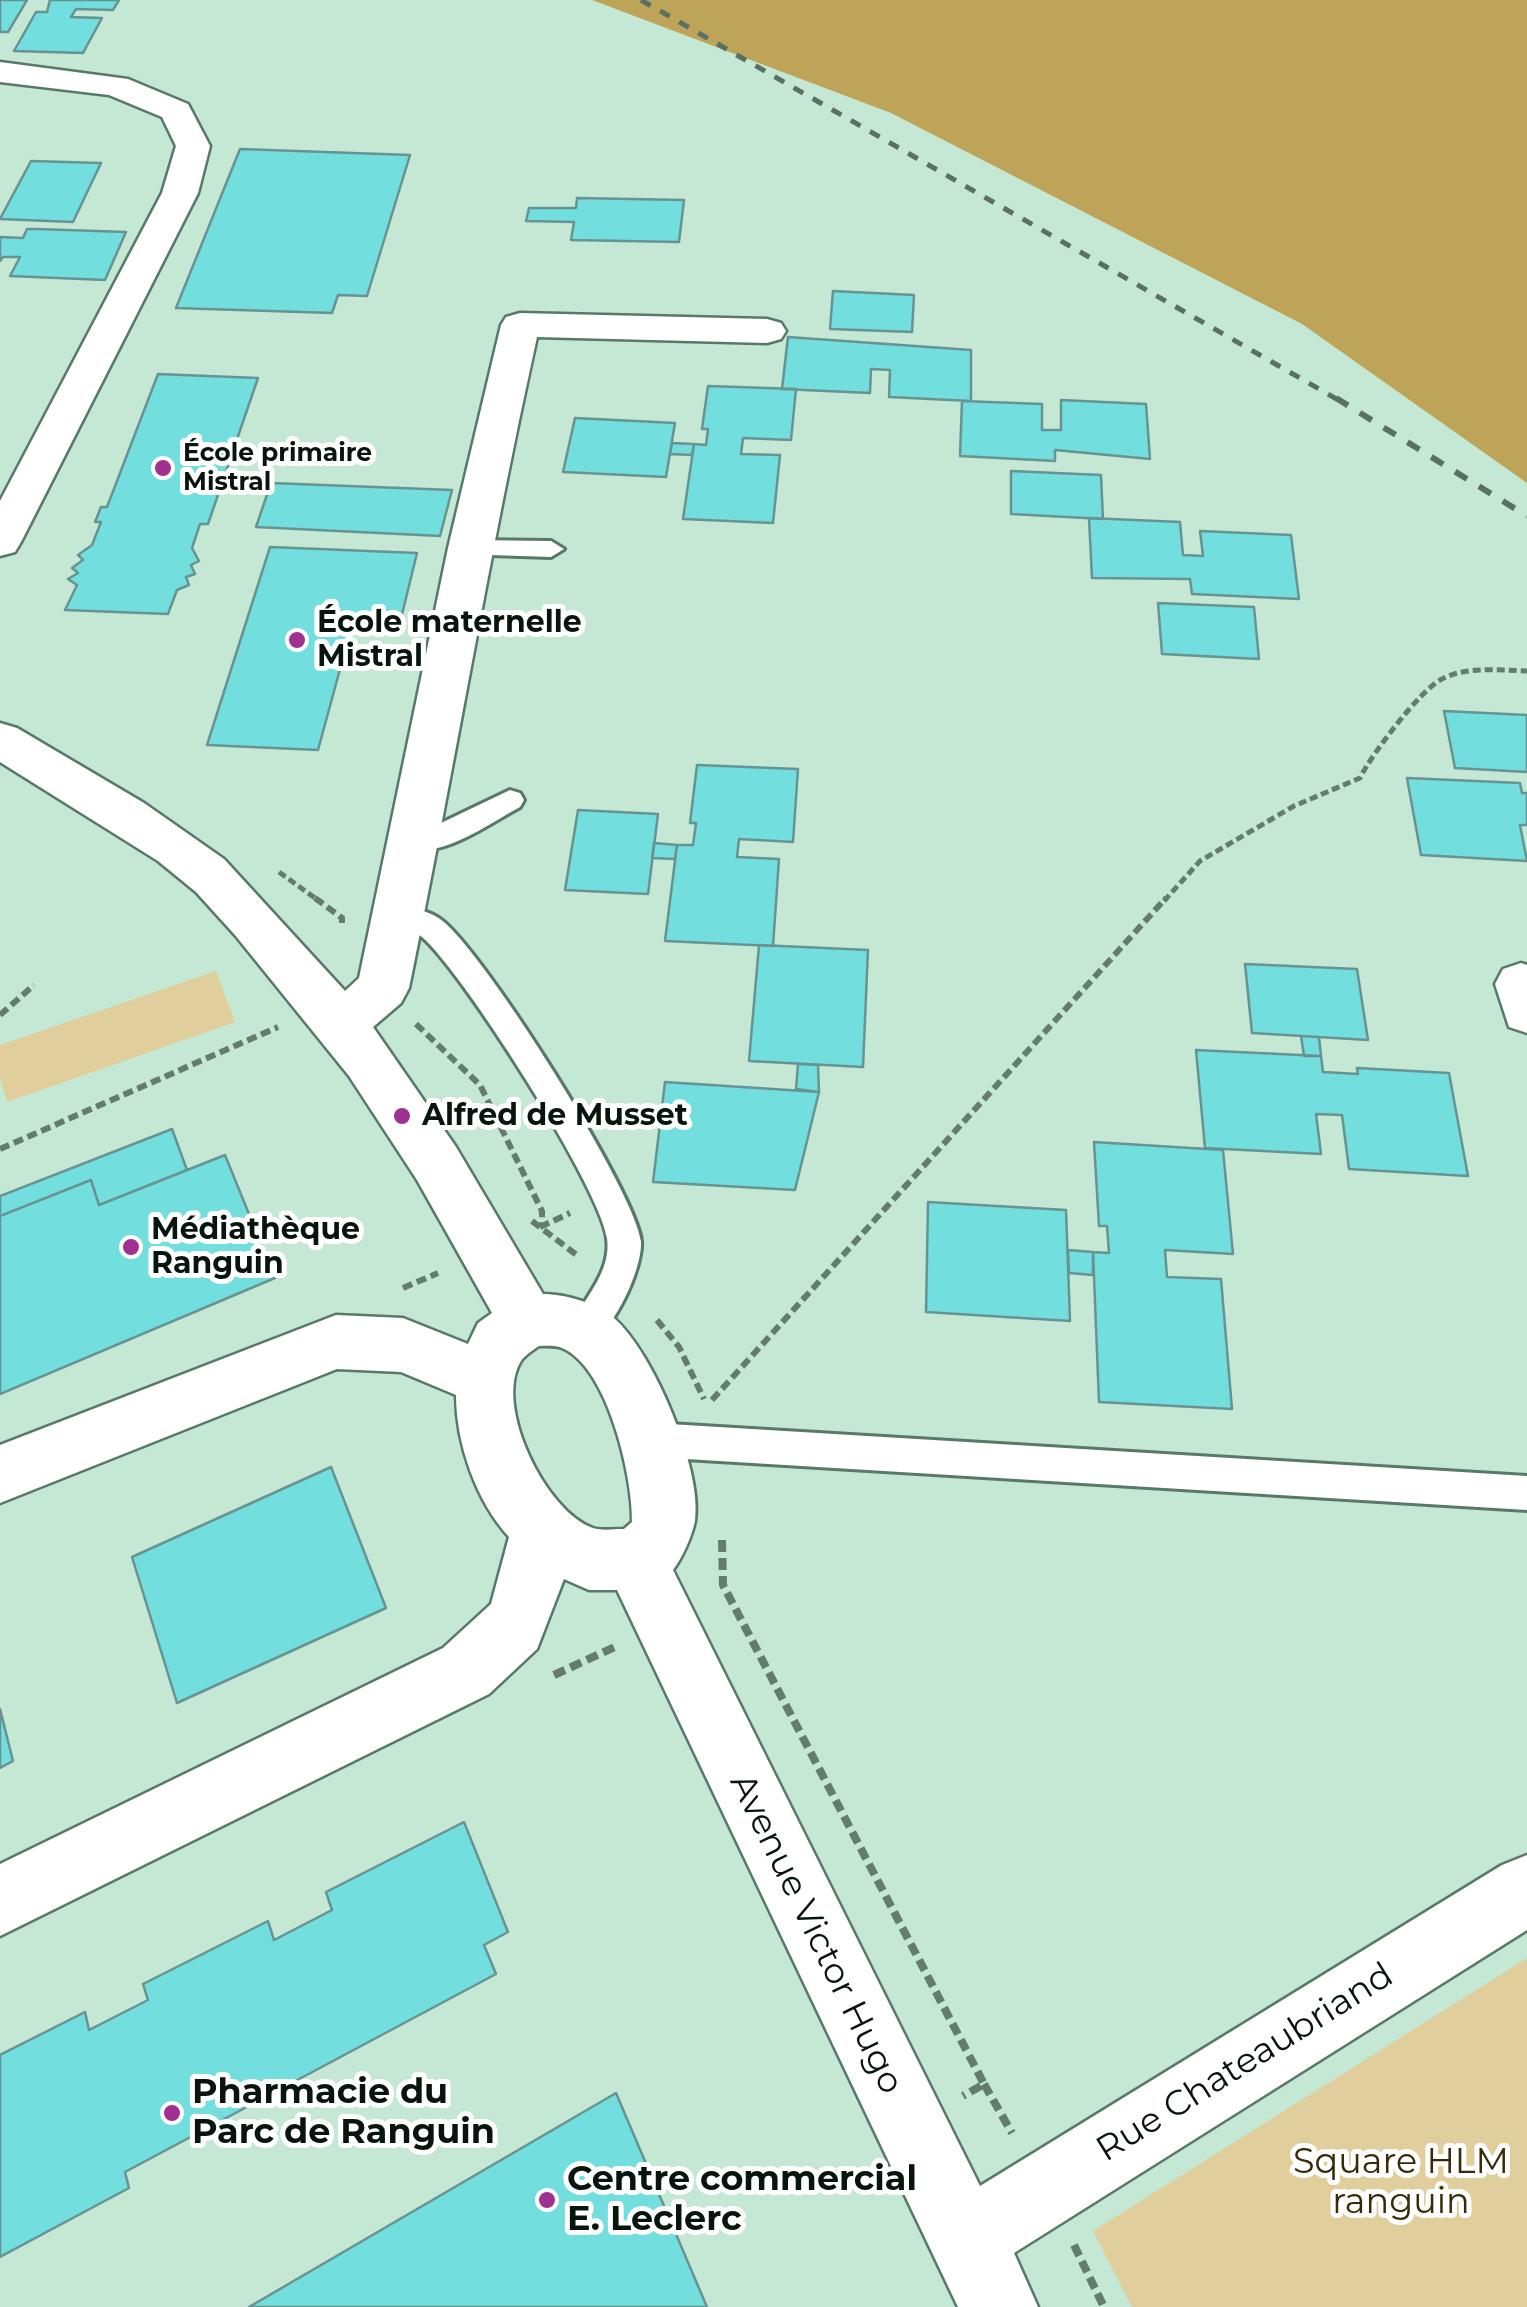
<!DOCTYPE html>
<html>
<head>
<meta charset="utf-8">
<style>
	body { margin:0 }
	canvas { display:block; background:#c4e8d3 }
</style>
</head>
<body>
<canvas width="1527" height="2307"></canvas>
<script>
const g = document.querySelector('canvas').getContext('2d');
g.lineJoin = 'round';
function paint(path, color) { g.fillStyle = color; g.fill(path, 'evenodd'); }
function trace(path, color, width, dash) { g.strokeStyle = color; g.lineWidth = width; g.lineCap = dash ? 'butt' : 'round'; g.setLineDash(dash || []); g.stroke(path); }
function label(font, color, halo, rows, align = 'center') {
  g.font = font + ' Montserrat,sans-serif'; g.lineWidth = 10; g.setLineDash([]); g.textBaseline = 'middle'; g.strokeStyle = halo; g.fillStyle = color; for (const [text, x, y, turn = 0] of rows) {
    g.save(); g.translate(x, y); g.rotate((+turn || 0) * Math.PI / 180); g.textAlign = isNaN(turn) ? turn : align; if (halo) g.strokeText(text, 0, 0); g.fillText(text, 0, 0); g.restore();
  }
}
paint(new Path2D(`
	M216,971L235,1022L7,1102L0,1078V1045Z
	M1527,1958V2307H1132L1093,2231Z`), '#e0ce9d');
paint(new Path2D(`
	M592,0H1527V483L1302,324L891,113Z`), '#bea459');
const building = new Path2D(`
	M0,0H27L8,32H0Z
	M50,0H119L113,10L76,9L71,17L102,18L83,53L14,51L36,12H47Z
	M240,149L410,155L367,296L338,295L332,313L176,308Z
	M31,161L101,163L73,222L0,219Z
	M577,198L684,200L679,242L571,240L574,222L526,221L529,208H576Z
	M27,229H37L126,232L105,280L10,276L20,257H3L0,261V237L23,238Z
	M833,291L914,295L912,332L830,329Z
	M788,337L971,350V401L889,397L890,370L871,369L870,393L782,389Z
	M158,374L258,378L208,524H200L192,548L199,561L191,565L195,574L186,577L189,585L177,590L168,614L65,610L77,585L68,579L78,573L72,568L83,560L78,555L92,545L101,522H95L101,507H107Z
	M708,386L796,389L791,440L743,438L741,454L780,455L773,523L683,519L694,444L706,445L708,429H702Z
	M1061,400L1146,404L1150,459L1055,450V461L960,456L962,401L1042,404V430H1061Z
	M575,418L675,423L666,477L563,472Z
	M672,443L694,444L692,455L670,454Z
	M1011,471L1101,475L1103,519L1011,514Z
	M271,483L452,490L440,536L256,527Z
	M1089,518L1180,522L1183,555L1203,556L1200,531L1291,535L1299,599L1192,594L1190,579L1092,578Z
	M270,547L417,553L398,631L351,629L318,750L207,745Z
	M1158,603L1254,607L1259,659L1162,654Z
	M1444,711L1527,715V772L1455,768Z
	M697,765L798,769L793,842L739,839L737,857L779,859L773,946L665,941L677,845H693L696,823H690Z
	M1407,778L1520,783L1522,793H1527V825H1520L1527,861L1421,855Z
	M578,810L658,814L648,894L565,890Z
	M654,843L677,845L675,859L652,858Z
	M759,945L868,950L863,1067L749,1061Z
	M1245,964L1357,969L1368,1040L1252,1033Z
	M1301,1036L1319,1037L1321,1056H1304Z
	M1196,1050L1321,1056L1323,1072L1358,1074L1357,1068L1449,1073L1468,1176L1349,1169L1342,1115L1316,1114L1321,1154L1205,1148Z
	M798,1064L818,1065L819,1092L796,1089Z
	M665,1082L819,1092L795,1190L653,1182Z
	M172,1129L187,1170L99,1205L91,1180L0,1216V1196Z
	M1094,1142L1223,1150L1233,1254L1165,1250L1167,1277L1221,1279L1232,1409L1099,1402L1093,1252L1109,1253L1107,1226H1099Z
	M225,1155L275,1278L0,1394V1216L91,1180L99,1205Z
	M928,1202L1066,1210L1070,1321L926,1312Z
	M1068,1250L1093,1252V1275L1069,1273Z
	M331,1467L386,1608L177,1703L132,1557Z
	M0,1709L13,1761L0,1768Z
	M464,1822L508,1932L484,1945L496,1974L125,2172L129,2188L0,2257V2055L85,2012L89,2030L148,2000L143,1984L268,1921L274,1940L332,1910L326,1892Z
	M616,2093L707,2307H249Z`);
paint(building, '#72dedd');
trace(building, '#689393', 2.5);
const lane = new Path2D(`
	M469,540L551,541L564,549L551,557L460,554L456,548L460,542Z
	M510,790L520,793L524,800L520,807C488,824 443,859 405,848L401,840L405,832L439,824Z
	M396,905C410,908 428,910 440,919C481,947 636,1192 641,1241C643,1269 612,1335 586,1345L574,1340L569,1329C582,1300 612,1273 607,1238C600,1187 463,972 422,937C412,929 397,929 385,925L381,917L385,909Z
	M653,1423L1527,1476V1510L653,1457L640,1452L635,1440L640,1428Z`);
const street = new Path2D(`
	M0,62L128,79L188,104L210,146L198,193L21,542L15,552L0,556V501L162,193L176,146L162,117L109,95L0,82Z
	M520,313L767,319L781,323L786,331L781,339L767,343L537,337C489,553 454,771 409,988L401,1003L373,1027L456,1147L543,1294C565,1294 597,1303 614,1318C653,1352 703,1470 695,1521C692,1536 682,1558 673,1570L980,2186L1502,1865L1527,1855V1930L1014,2253L1038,2307H958L617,1590H589L564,1579L537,1649L489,1694L0,1936V1864L443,1648L491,1604L509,1537C476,1501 456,1443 456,1395L401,1372L337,1369L0,1503V1445L336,1315L403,1318L468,1344L478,1323L492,1313L417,1180L349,1076L235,935L196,892L158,861L0,762V723L17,728L144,803L224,859L345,991L359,978L448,548L501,325L506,317ZM539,1346C547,1346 555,1345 562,1348C608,1367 633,1478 632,1522L624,1529C614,1529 602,1531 593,1528C546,1512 493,1405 521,1361C525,1355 533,1350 539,1346Z
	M1521,963L1527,965V1033L1509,1027L1495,984L1503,969Z`);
trace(lane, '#587967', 6);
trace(street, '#587967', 5);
trace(new Path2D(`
	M279,872L319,901
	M1164,901L1200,861L1294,806L1360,778C1371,755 1419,692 1440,680C1464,666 1501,670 1527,671`), '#647c6f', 5, [8, 4]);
trace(new Path2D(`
	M315,898L342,918V923
	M0,1015L34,985
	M416,1024L480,1085L542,1211V1225
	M0,1149L278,1027
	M532,1221L578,1256
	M540,1227L570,1213
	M403,1288L438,1273
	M657,1320L679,1347L704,1399
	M712,1400L1166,898`), '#647c6f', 6, [10, 5]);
trace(new Path2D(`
	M722,1540L723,1585L984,2084L963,2096
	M554,1675L615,1647
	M984,2084L1012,2133
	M1074,2245L1104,2307`), '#647c6f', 8, [12, 6]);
paint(lane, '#fff');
paint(street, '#fff');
trace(new Path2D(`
	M641,0L1340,401`), '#597063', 5, [11, 11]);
trace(new Path2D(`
	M1336,398L1527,516`), '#597063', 6, [14, 14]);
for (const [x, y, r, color] of [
	[163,468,10,"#a03190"],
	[297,640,10,"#a03190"],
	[402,1116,10,"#a03190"],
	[131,1247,10,"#a03190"],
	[172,2113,10,"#a03190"],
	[547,2200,10,"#a03190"]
]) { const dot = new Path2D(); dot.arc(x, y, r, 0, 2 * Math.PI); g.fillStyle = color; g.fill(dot); trace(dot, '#fff', 4); }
label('bold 25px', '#08150e', '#fff', [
	["École primaire",183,454],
	["Mistral",183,483]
], 'left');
label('bold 30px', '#08150e', '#fff', [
	["École maternelle",317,623],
	["Mistral",317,657],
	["Alfred de Musset",422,1116],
	["Médiathèque",151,1230],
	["Ranguin",151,1264]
], 'left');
label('35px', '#08150e', '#fff', [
	["Avenue Victor Hugo",816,1934,64],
	["Rue Chateaubriand",1245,2063,-32]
]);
label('bold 35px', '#08150e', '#fff', [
	["Pharmacie du",192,2093],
	["Parc de Ranguin",192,2133],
	["Centre commercial",567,2180],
	["E. Leclerc",567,2220]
], 'left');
label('35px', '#362a08', '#fff', [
	["Square HLM",1401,2163],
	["ranguin",1401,2203]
]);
</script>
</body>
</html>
